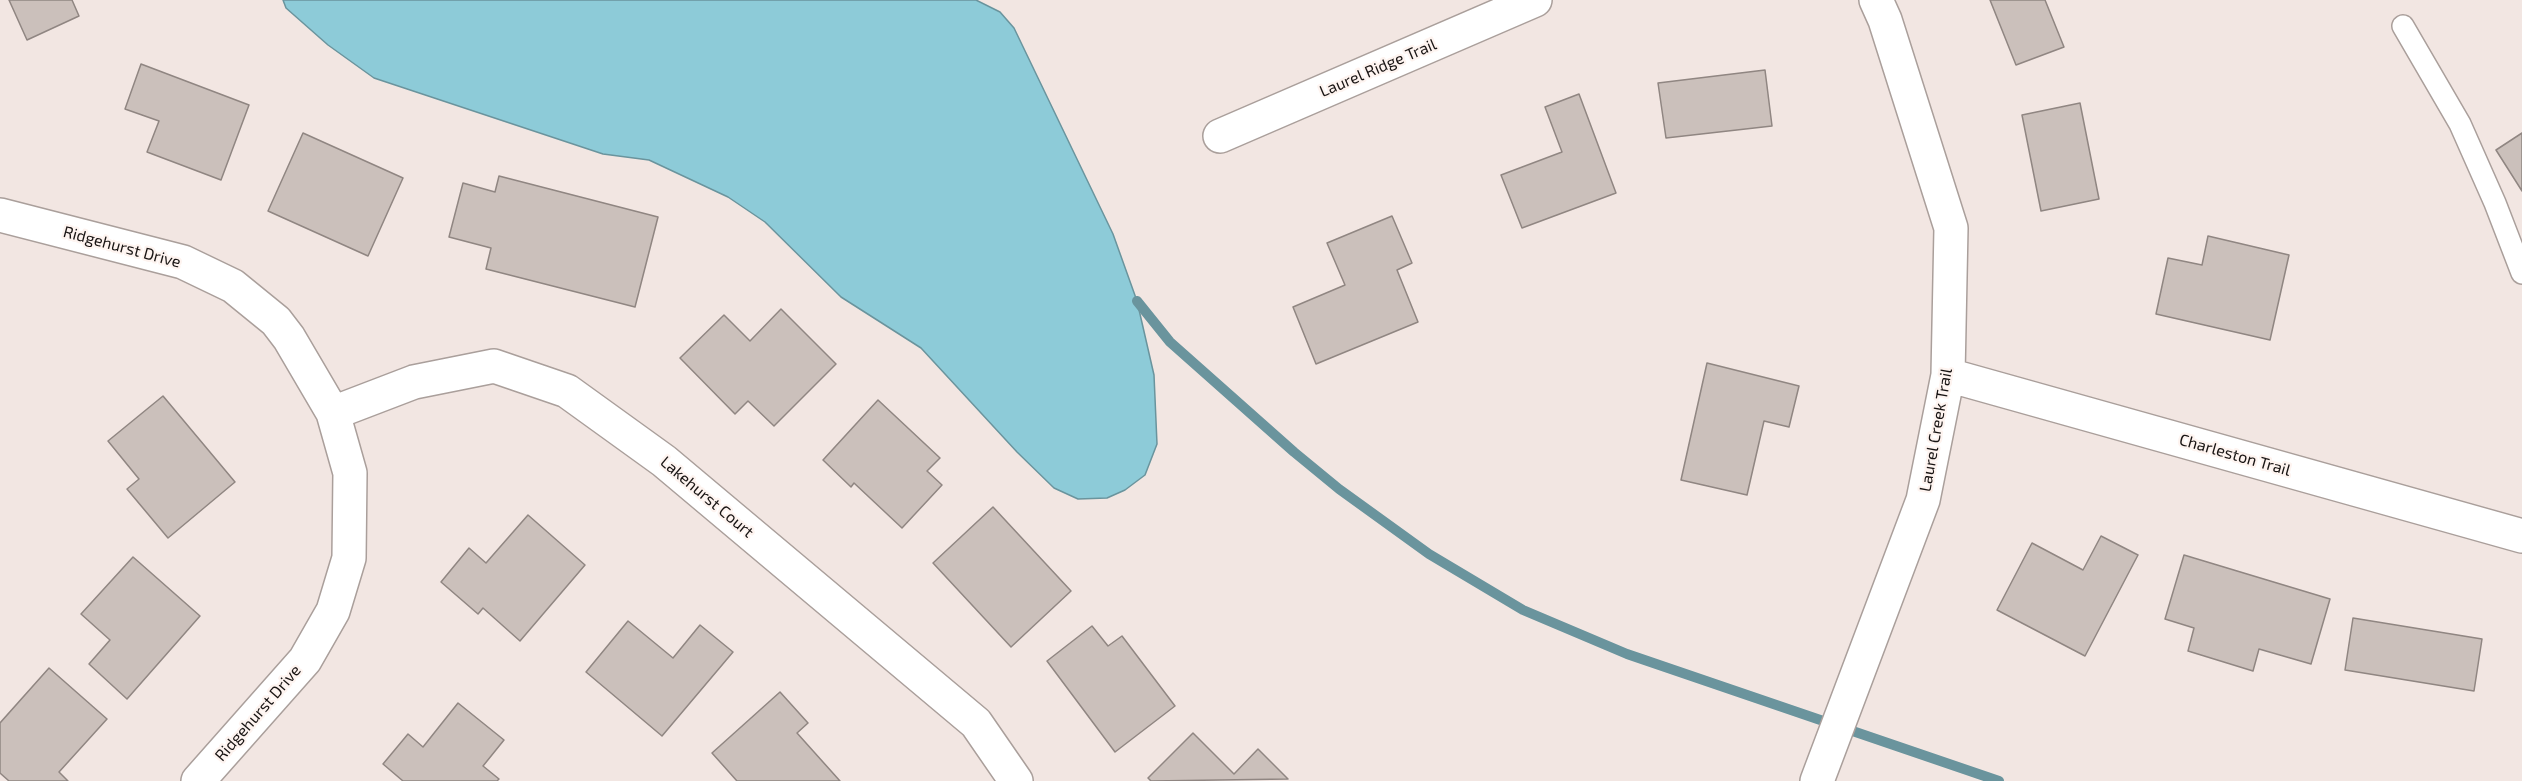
<!DOCTYPE html>
<html>
<head>
<meta charset="utf-8">
<style>
	body { margin:0 }
	canvas { display:block; background:#f2e6e2 }
</style>
</head>
<body>
<canvas width="2522" height="781"></canvas>
<script>
const g = document.querySelector('canvas').getContext('2d');
g.lineJoin = 'round';
function paint(path, color) { g.fillStyle = color; g.fill(path, 'evenodd'); }
function trace(path, color, width, dash) { g.strokeStyle = color; g.lineWidth = width; g.lineCap = dash ? 'butt' : 'round'; g.setLineDash(dash || []); g.stroke(path); }
function label(font, color, halo, rows, align = 'center') {
  g.font = font + ' "Exo 2",sans-serif'; g.lineWidth = 4.5; g.setLineDash([]); g.textBaseline = 'middle'; g.strokeStyle = halo; g.fillStyle = color; for (const [text, x, y, turn = 0] of rows) {
    g.save(); g.translate(x, y); g.rotate((+turn || 0) * Math.PI / 180); g.textAlign = isNaN(turn) ? turn : align; if (halo) g.strokeText(text, 0, 0); g.fillText(text, 0, 0); g.restore();
  }
}
const water = new Path2D(`
	M283,0H976L1000,12L1014,28L1113,234L1137,301L1154,375L1157,444L1145,475L1125,490L1107,498L1078,499L1054,488L1017,452L921,348L841,297L765,222L728,197L649,160L603,154L374,78L328,45L286,8Z`);
paint(water, '#8dcbd8');
trace(water, '#6a949d', 1.5);
trace(new Path2D(`
	M1137,301L1170,342L1294,452L1339,489L1429,554L1523,610L1627,654L1999,781`), '#6a949d', 10);
const building = new Path2D(`
	M9,0H72L79,16L27,40Z
	M1990,0H2045L2064,47L2016,65Z
	M141,64L249,105L221,180L147,152L159,121L125,109Z
	M1765,70L1772,126L1666,138L1658,83Z
	M1579,94L1616,193L1522,228L1501,175L1562,152L1545,107Z
	M2080,103L2099,199L2041,211L2022,115Z
	M303,133L403,178L368,256L268,211Z
	M2522,133V191L2496,150Z
	M499,176L658,217L635,307L486,269L491,248L449,237L463,183L495,192Z
	M1392,216L1412,263L1397,270L1418,322L1316,364L1293,307L1345,285L1327,243Z
	M2208,236L2289,255L2270,340L2156,314L2168,258L2202,265Z
	M781,309L836,364L774,426L748,401L735,414L680,358L724,315L750,341Z
	M1707,363L1799,386L1789,427L1764,421L1747,495L1681,480Z
	M163,396L235,482L168,538L127,489L139,479L108,441Z
	M878,400L940,458L927,471L942,485L902,528L854,483L851,487L823,460Z
	M993,507L1071,591L1011,647L933,563Z
	M528,515L585,565L520,641L483,608L478,614L441,582L469,548L486,563Z
	M2101,536L2138,555L2085,656L1997,610L2032,543L2083,570Z
	M2184,555L2330,599L2311,664L2259,649L2253,671L2188,651L2194,628L2165,619Z
	M133,557L200,616L127,699L89,664L110,640L81,614Z
	M2353,618L2482,639L2474,691L2345,670Z
	M628,621L673,658L700,625L733,652L662,736L586,672Z
	M1092,626L1108,646L1122,636L1175,706L1115,752L1047,661Z
	M49,668L107,719L59,772L68,781H9L0,773V723Z
	M780,692L808,723L797,733L840,781H737L712,753Z
	M458,703L504,740L483,766L499,779L497,781H403L383,764L408,734L423,747Z
	M1193,733L1234,774L1258,749L1288,779L1151,781L1148,778Z`);
paint(building, '#cbc0bb');
trace(building, '#908682', 1.5);
const service = new Path2D(`
	M2403,26L2460,124L2495,203L2522,273`);
const minor = new Path2D(`
	M1220,136L1535,0
	M0,215L183,262L233,286L276,321L289,338L333,413L350,473L349,558L333,611L305,660L198,781
	M1948,375L2522,536
	M333,413L414,382L494,366L567,391L664,461L976,723L1016,781
	M1817,781L1923,500L1948,375L1951,228L1885,20L1876,0`);
trace(service, '#aa9f9b', 24);
trace(minor, '#aa9f9b', 36);
trace(service, '#fff', 21);
trace(minor, '#fff', 33);
label('16px', '#181413', '#fef4f0', [
	["Laurel Ridge Trail",1378,68,-23],
	["Ridgehurst Drive",122,247,15],
	["Laurel Creek Trail",1936,430,-80],
	["Charleston Trail",2235,455,16],
	["Lakehurst Court",707,497,40],
	["Ridgehurst Drive",258,713,-49]
]);
</script>
</body>
</html>
